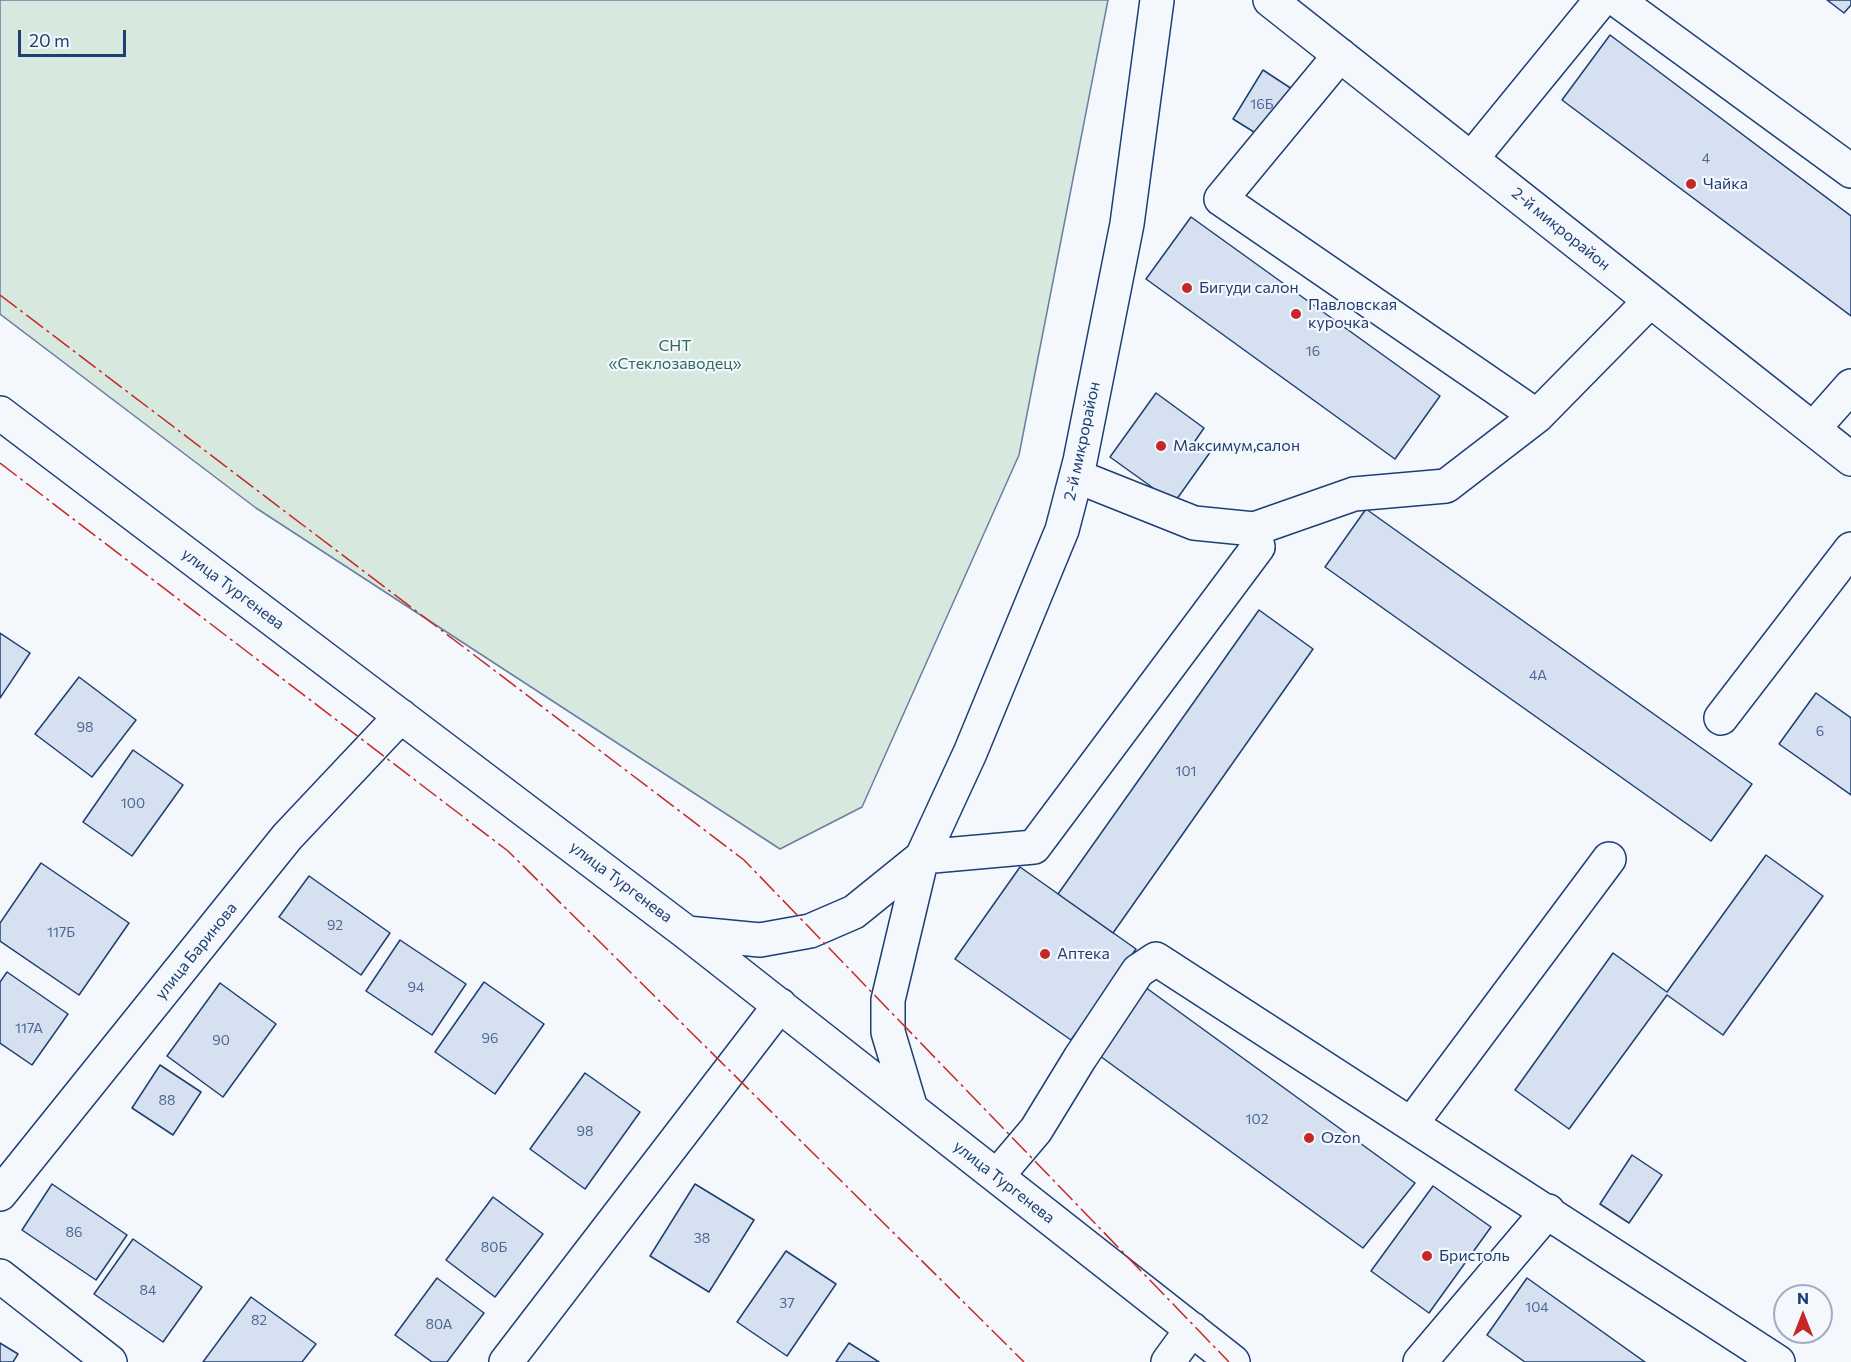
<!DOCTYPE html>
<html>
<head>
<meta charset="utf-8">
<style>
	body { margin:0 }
	#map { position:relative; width:1851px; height:1362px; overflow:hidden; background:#f4f7fb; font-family:Commissioner,sans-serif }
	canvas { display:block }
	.north { position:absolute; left:1773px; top:1284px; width:60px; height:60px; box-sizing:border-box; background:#f4f7fb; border:2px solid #9eadc5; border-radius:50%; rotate:0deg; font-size:16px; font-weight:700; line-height:24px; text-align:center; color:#1d3f73 }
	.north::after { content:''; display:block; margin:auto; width:21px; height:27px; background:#c62828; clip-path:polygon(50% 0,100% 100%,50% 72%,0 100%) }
	.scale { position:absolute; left:18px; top:30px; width:108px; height:27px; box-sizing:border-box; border:3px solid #1d3f73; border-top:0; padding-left:8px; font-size:18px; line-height:21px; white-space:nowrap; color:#1d3f73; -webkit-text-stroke:4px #f4f7fb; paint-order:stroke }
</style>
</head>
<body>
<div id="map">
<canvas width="1851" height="1362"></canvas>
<div class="north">N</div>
<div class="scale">20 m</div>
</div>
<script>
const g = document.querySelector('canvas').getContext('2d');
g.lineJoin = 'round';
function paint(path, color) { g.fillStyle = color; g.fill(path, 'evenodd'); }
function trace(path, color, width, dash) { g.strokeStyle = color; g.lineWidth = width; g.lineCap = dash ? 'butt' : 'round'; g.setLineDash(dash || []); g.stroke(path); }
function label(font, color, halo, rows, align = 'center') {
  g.font = font + ' Commissioner,sans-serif'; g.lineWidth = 4.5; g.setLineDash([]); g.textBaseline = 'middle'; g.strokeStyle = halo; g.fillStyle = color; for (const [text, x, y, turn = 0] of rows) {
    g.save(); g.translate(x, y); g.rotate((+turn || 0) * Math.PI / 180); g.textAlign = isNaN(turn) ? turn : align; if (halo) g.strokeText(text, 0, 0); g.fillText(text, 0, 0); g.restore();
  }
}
const green = new Path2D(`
	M0,0H1108L1019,455L862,807L780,849L256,508L0,314Z`);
paint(green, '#d7e8df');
trace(green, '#687fa3', 1.5);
const building = new Path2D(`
	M1827,0H1851V5L1844,13Z
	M1610,35L1851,216V316L1562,100Z
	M1263,70L1292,89L1262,137L1233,119Z
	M1191,217L1440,396L1395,459L1146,279Z
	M1156,393L1204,428L1195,441L1211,451L1174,503L1110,457Z
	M1366,509L1752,784L1711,841L1325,567Z
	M1259,610L1313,649L1113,933L1058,894Z
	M0,633L30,653L0,698Z
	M79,677L136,720L92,777L35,734Z
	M1816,693L1851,718V795L1779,744Z
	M133,750L183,785L132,856L83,822Z
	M1766,855L1823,896L1723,1035L1667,995L1569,1129L1515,1090L1613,953L1667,992Z
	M41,863L129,923L79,995L0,941V923Z
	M1020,867L1136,949L1071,1040L955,959Z
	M309,876L390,933L361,975L279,917Z
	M400,940L466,984L432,1035L366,991Z
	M7,972L68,1014L32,1065L0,1043V982Z
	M484,982L544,1024L495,1094L435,1052Z
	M220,983L276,1024L223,1097L167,1056Z
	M1145,987L1415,1183L1363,1248L1100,1056Z
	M160,1065L201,1092L173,1135L132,1108Z
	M585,1073L640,1112L585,1189L530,1149Z
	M1632,1155L1662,1175L1629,1223L1600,1204Z
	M52,1184L127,1235L96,1280L22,1230Z
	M695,1184L754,1220L709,1292L650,1256Z
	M1433,1186L1491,1227L1429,1313L1371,1271Z
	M493,1197L543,1234L495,1297L446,1260Z
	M133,1239L202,1287L163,1342L94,1294Z
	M786,1251L836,1284L787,1356L737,1322Z
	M437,1278L484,1313L447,1362H432L395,1335Z
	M1527,1278L1645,1362H1525L1487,1335Z
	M251,1297L316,1344L302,1362H203Z
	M0,1343L18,1354L13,1362H0Z
	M849,1343L879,1362H836Z`);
paint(building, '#d5e0f0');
trace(building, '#1d3f73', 1.5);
const minor = new Path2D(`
	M1270,0L1851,459
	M1617,0L1851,171
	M1340,55L1221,199L1537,416L1650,301
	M1472,158L1601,0
	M0,413L687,933L1233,1362
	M1813,429L1851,386
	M1076,476L1194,523L1254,529L1354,494L1446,486L1537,416
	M1721,718L1851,549
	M687,933L760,940L810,931L854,912L922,857L1034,847L1258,547L1254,529
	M911,1109L888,1032V1000L922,857L970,753L1062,530L1080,461L1127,224L1157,0
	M1412,1123L1609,859
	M997,1176L1036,1130L1080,1058L1138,971L1156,959L1778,1362
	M0,1194L287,837L401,716
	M0,1276L110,1362
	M506,1362L780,1005
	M1168,1362L1192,1329
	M1420,1362L1548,1211`);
trace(minor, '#1d3f73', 36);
trace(minor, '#f4f7fb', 33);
trace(new Path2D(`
	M0,295L744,860L1229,1362
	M0,463L508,851L1024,1362`), '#c62828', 1.5, [21, 4.5, 3, 4.5]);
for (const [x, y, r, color] of [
	[1691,184,6,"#c62828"],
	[1187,288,6,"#c62828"],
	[1296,314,6,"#c62828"],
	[1161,446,6,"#c62828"],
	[1045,954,6,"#c62828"],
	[1309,1138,6,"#c62828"],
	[1427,1256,6,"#c62828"]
]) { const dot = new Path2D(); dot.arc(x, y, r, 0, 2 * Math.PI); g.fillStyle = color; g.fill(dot); trace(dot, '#f4f7fb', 2); }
label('14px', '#4b6792', null, [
	["16Б",1262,104],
	["4",1706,158],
	["16",1313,351],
	["4А",1538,675],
	["98",85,727],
	["6",1820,731],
	["101",1186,771],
	["100",133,803],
	["92",335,925],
	["117Б",61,932],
	["94",416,987],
	["117А",29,1028],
	["96",490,1038],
	["90",221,1040],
	["88",167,1100],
	["102",1257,1119],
	["98",585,1131],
	["86",74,1232],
	["38",702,1238],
	["80Б",494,1247],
	["84",148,1290],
	["37",787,1303],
	["104",1537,1307],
	["82",259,1320],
	["80А",439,1324]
]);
label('16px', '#1d3f73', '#f4f7fb', [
	["Чайка",1703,184],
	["Бигуди салон",1199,288],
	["Павловская",1308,305],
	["курочка",1308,323],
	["Максимум,салон",1173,446],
	["Аптека",1057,954],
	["Ozon",1321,1138],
	["Бристоль",1439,1256]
], 'left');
label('16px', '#1d3f73', '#f4f7fb', [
	["2-й микрорайон",1561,229,39],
	["2-й микрорайон",1082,441,-78],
	["улица Тургенева",233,589,37],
	["улица Тургенева",621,882,37],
	["улица Баринова",196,951,-51],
	["улица Тургенева",1004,1182,38]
]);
label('16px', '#2c6c60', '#f4f7fb', [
	["СНТ",675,346],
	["«Стеклозаводец»",675,364]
]);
</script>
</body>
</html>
